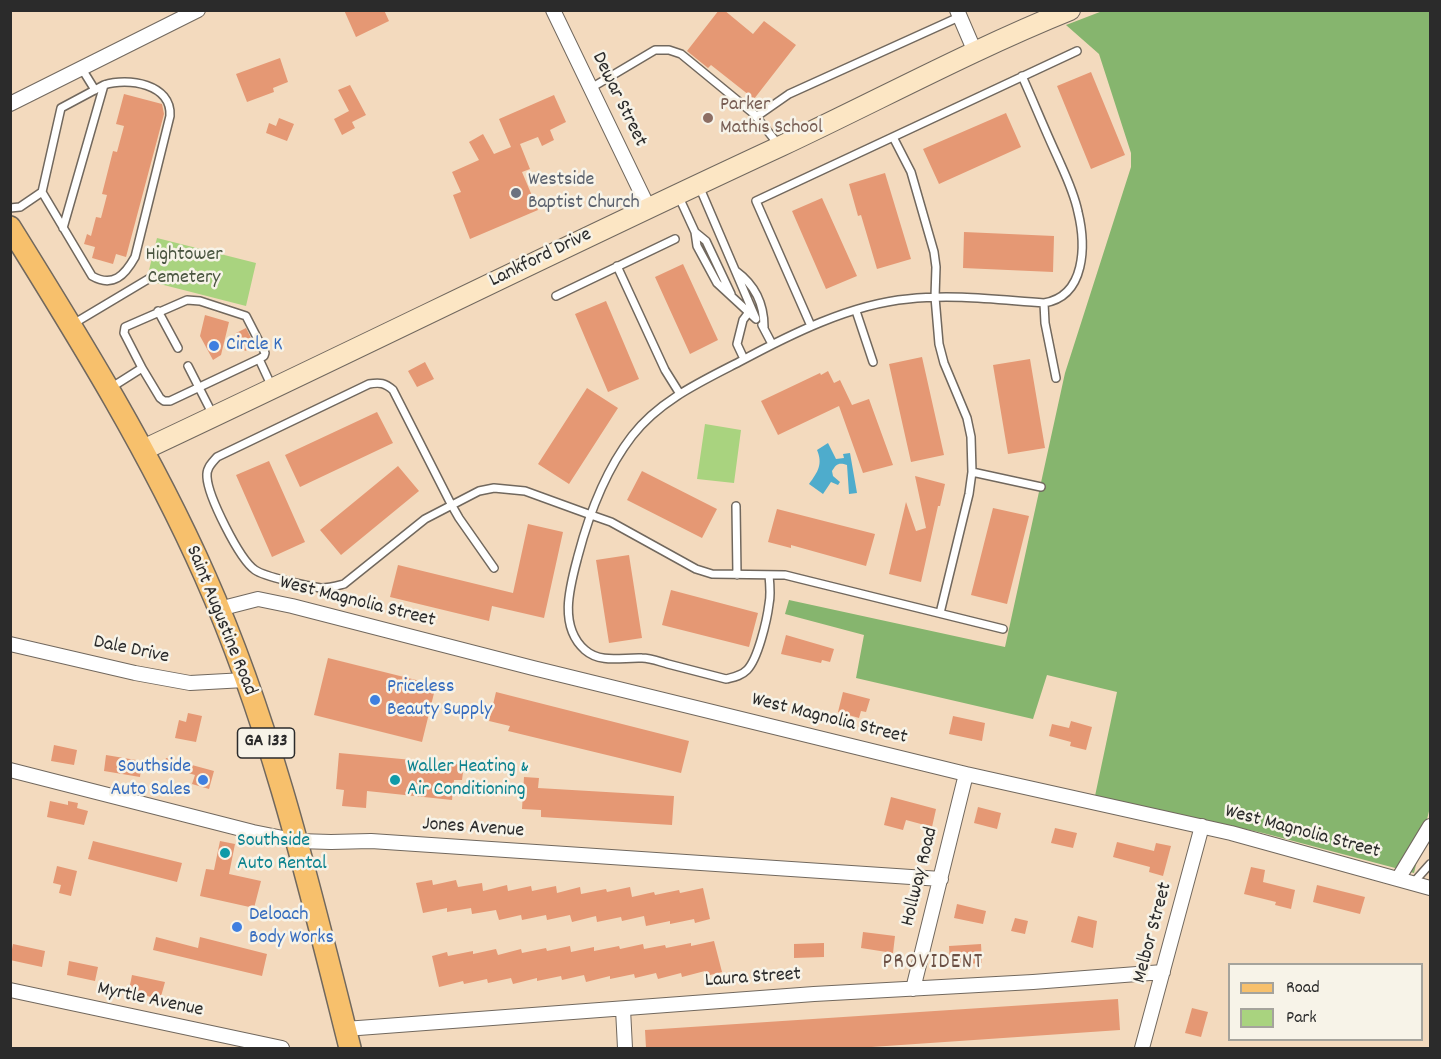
<!DOCTYPE html>
<html>
<head>
<meta charset="utf-8">
<style>
	body { margin:0 }
	#map { position:relative; width:1441px; height:1059px; overflow:hidden; background:#f3dabe; font-family:Dekko,sans-serif }
	canvas { display:block }
	.frame { position:absolute; inset:0; border:12px solid #2b2b2b; pointer-events:none }
	.legend { position:absolute; left:1228px; top:963px; width:195px; height:78px; box-sizing:border-box; background:#f7f3e8; border:2px solid #a5a39c; margin:0; padding:8px 10px; list-style:none; font-size:18px; color:#2b2b2b }
	.legend li { display:flex; align-items:center; gap:12px; height:30px }
	.legend b { width:30px; border:2px solid #a5a39c }
</style>
</head>
<body>
<div id="map">
<canvas width="1441" height="1059"></canvas>
<div class="frame"></div>
<ul class="legend">
<li><b style="height:8px;background:#f7c06c"></b>Road</li>
<li><b style="height:16px;background:#a9d37f"></b>Park</li>
</ul>
</div>
<script>
const g = document.querySelector('canvas').getContext('2d');
g.lineJoin = 'round';
function paint(path, color) { g.fillStyle = color; g.fill(path, 'evenodd'); }
function trace(path, color, width, dash) { g.strokeStyle = color; g.lineWidth = width; g.lineCap = dash ? 'butt' : 'round'; g.setLineDash(dash || []); g.stroke(path); }
function label(font, color, halo, rows, align = 'center') {
  g.font = font + ' Dekko,sans-serif'; g.lineWidth = 5; g.setLineDash([]); g.textBaseline = 'middle'; g.strokeStyle = halo; g.fillStyle = color; for (const [text, x, y, turn = 0] of rows) {
    g.save(); g.translate(x, y); g.rotate((+turn || 0) * Math.PI / 180); g.textAlign = isNaN(turn) ? turn : align; if (halo) g.strokeText(text, 0, 0); g.fillText(text, 0, 0); g.restore();
  }
}
paint(new Path2D(`
	M157,238L256,263L246,306L152,282L148,274Z
	M705,424L741,430L734,483L697,479Z`), '#a9d37f');
paint(new Path2D(`
	M1105,10L1430,11V807L1414,873L1263,833L1095,796L1117,692L1047,675L1033,719L856,678L864,635L785,614L789,600L1005,647L1065,373L1131,167V153L1099,54L1066,25Z`), '#86b56e');
paint(new Path2D(`
	M828,443L836,459L844,458L843,454L850,453L857,493L849,494L847,465C839,462 836,464 832,471L833,476L840,482L838,485L831,482L823,494L809,484C818,472 823,464 817,450Z`), '#4eaccc');
paint(new Path2D(`
	M344,10H384L389,21L356,37Z
	M719,10H724L753,34L764,21L796,45L754,99L711,65L708,68L687,51Z
	M280,58L288,82L273,88L274,92L247,102L236,74Z
	M1091,72L1125,155L1091,169L1057,86Z
	M350,85L366,115L352,122L355,128L342,135L334,119L349,111L338,90Z
	M124,94L162,104L164,114L126,257L116,254L113,264L92,258L95,247L84,244L87,234L91,236L96,217L101,218L107,195L102,194L113,151L117,152L124,126L116,124Z
	M554,95L566,122L550,130L554,140L542,146L538,137L520,144L530,169L522,172L538,210L470,239L453,195L461,192L452,172L479,160L469,142L483,134L494,154L511,147L499,119Z
	M1006,113L1021,147L939,184L923,149Z
	M279,118L294,124L287,141L266,133L269,123L276,126Z
	M885,173L911,259L877,269L861,215L858,216L849,184Z
	M822,198L857,276L826,289L792,211Z
	M964,232L1054,236L1053,272L963,268Z
	M683,264L718,340L690,354L655,277Z
	M606,301L639,379L608,392L575,314Z
	M205,315L229,322L221,355L213,360L200,336Z
	M246,328L255,346L245,351L236,333Z
	M922,357L944,455L911,462L889,364Z
	M1030,359L1045,448L1008,454L993,365Z
	M425,362L434,379L417,387L408,371Z
	M828,371L834,383L840,380L852,405L869,399L893,465L863,473L839,406L778,435L761,401L820,373L821,375Z
	M587,388L618,408L569,484L538,464Z
	M377,412L393,443L300,487L285,455Z
	M269,461L305,542L272,557L236,475Z
	M398,466L419,491L341,555L320,530Z
	M642,471L717,509L702,538L627,500Z
	M915,476L945,484L940,506H938L921,582L889,574L906,502L916,531L926,528Z
	M993,508L1029,516L1007,604L971,595Z
	M777,509L875,534L866,566L791,545V548L768,542Z
	M528,524L563,532L544,618L492,606L489,621L390,597L398,565L513,593Z
	M629,555L642,638L609,643L596,560Z
	M671,590L758,613L749,647L662,625Z
	M786,635L834,649L830,662L822,660L821,663L781,654Z
	M328,658L436,685L422,742L314,715Z
	M496,692L689,741L681,773L508,731L510,726L489,721Z
	M843,692L870,699L866,712L861,711L859,718L838,712Z
	M188,713L202,716L196,742L175,738L179,720L186,722Z
	M953,716L985,723L982,741L949,734Z
	M1071,721L1092,727L1086,750L1070,746L1071,742L1049,736L1052,724L1069,728Z
	M54,745L77,750L74,765L51,761Z
	M339,753L464,765L462,780H454L452,800L367,791L366,808L342,806L344,790L336,789Z
	M106,755L142,761L140,777L104,771Z
	M166,758L214,771L209,789L192,784L195,775L164,766Z
	M524,777L539,778L538,788L674,796L672,825L541,817V810L522,809Z
	M891,797L936,809L932,827L906,820L903,830L884,825Z
	M50,801L68,805V801L78,803L77,808L88,811L84,825L47,817Z
	M978,807L1001,813L997,829L974,823Z
	M1055,828L1077,833L1073,848L1051,843Z
	M93,841L182,863L177,882L88,859Z
	M220,841L235,844L229,874L261,881L254,908L200,896L206,869L214,870Z
	M1117,842L1154,851L1156,843L1171,846L1163,876L1149,872L1150,867L1113,857Z
	M57,866L77,871L71,896L59,893L61,885L53,883Z
	M1251,867L1265,870L1263,882L1295,890L1291,909L1275,905L1276,902L1244,894Z
	M432,880L433,885L456,880L458,887L482,883L483,891L507,885L508,891L531,886L532,891L556,886L557,893L580,887L581,894L606,889L607,892L630,887L632,897L654,892L655,895L679,890L680,893L703,888L710,919L695,923L694,919L670,924V921L646,926L644,916L622,921L621,917L597,922L596,916L572,922L570,915L547,920L546,915L522,920L521,915L499,920L496,910L472,914L471,908L447,912V908L423,913L416,883Z
	M1317,885L1365,897L1360,914L1313,902Z
	M957,904L986,911L983,924L954,918Z
	M1078,916L1097,921L1093,948L1071,942Z
	M1015,918L1028,921L1025,934L1011,931Z
	M863,932L895,936L893,953L861,948Z
	M156,937L198,948L200,937L267,954L262,976L153,950Z
	M714,941L722,972L706,976L705,971L682,977L681,973L658,979L656,973L635,978L634,974L610,979V976L586,982L584,975L562,980L561,976L537,981V978L513,984L511,978L488,983L487,979L464,984L463,981L439,987L432,956L447,952L448,956L473,951V954L496,949L498,955L521,949L522,953L546,948L547,951L570,946L571,952L594,947V951L619,946L620,949L643,944L644,949L665,945L666,948L691,943V946Z
	M824,943V957L794,958V944Z
	M13,944L45,951L42,967L10,960Z
	M981,944L982,963L950,965L949,946Z
	M69,961L98,967L95,981L67,975Z
	M132,975L165,982L160,1000L129,990Z
	M1118,999L1120,1030L857,1048H646L645,1030Z
	M1192,1008L1208,1012L1201,1037L1185,1033Z`), '#e59874');
const lane = new Path2D(`
	M82,69L95,90
	M591,88L655,50H669L681,54L754,114L778,144
	M756,117L789,94L959,17
	M893,137L911,172L934,252L936,267L935,297L939,344L944,363L967,418L971,437L972,472L969,494L940,613
	M678,195L695,232L697,246L717,283L756,319L699,186
	M10,208L20,207L42,192
	M63,228L104,85C128,77 172,84 170,116L135,257C125,275 113,288 92,276L42,192L61,108L104,85
	M695,232L706,241L731,294
	M617,266L665,370L680,394
	M736,271C755,285 764,303 764,327
	M556,296L675,239
	M1044,303L1045,323L1056,378
	M158,311L178,348
	M856,311L873,362
	M73,324L150,278
	M762,325L772,344
	M811,326L756,201L1077,51
	M744,359L737,344L743,320L749,312
	M188,366L213,415
	M142,368L124,333L125,327L187,300L200,301L246,316L265,353L264,356L259,359
	M112,387L142,368L160,398L164,401H170L259,359L272,387
	M972,472L1041,487
	M736,506L737,575
	M494,568L459,518L451,504L393,390C385,383 380,382 369,384L217,457C212,463 206,468 207,477C208,496 239,559 255,570C265,577 308,586 321,588C329,588 336,586 344,584L425,519L479,491L494,488L525,491L591,515L611,522L696,569L712,574L785,575L797,578L1003,629
	M769,575C770,585 771,595 769,604C767,620 758,659 747,670C741,676 734,677 726,679C707,674 688,669 668,664C660,662 651,658 642,658C623,657 601,664 585,650C558,626 570,586 578,556C589,514 605,471 632,436C659,401 700,382 739,362C789,335 851,304 908,299C954,294 999,300 1044,303C1086,296 1086,245 1078,212C1074,192 1065,174 1057,156C1045,130 1034,103 1022,76
	M1413,883L1430,864`);
const street = new Path2D(`
	M553,10L648,207
	M957,10L975,52
	M10,104L198,10
	M219,609L258,599L292,606L533,668L966,774L1231,833L1430,888
	M10,644L135,673L190,683L245,680
	M10,770L253,832L298,841L331,842L371,841L941,879
	M1398,879L1430,826
	M913,989L966,774
	M10,990L282,1048
	M623,1009L625,1048
	M345,1029L814,994L1033,982L1163,972
	M1142,1048L1202,826`);
const secondary = new Path2D(`
	M143,450C356,350 567,245 781,146C877,101 971,50 1070,10`);
const primary = new Path2D(`
	M10,227C81,341 151,454 205,576C272,727 310,889 350,1048`);
trace(lane, '#71685e', 10);
trace(street, '#71685e', 16);
trace(secondary, '#71685e', 22);
trace(primary, '#71685e', 24);
trace(lane, '#fff', 7);
trace(street, '#fff', 14);
trace(secondary, '#fce6c4', 20);
trace(primary, '#f7c06c', 21);
for (const [x, y, r, color] of [
	[708,118,6,"#8d6e63"],
	[516,193,6,"#6b7280"],
	[214,346,6,"#3f7fe0"],
	[375,700,6,"#3f7fe0"],
	[203,780,6,"#3f7fe0"],
	[395,780,6,"#0f9aa8"],
	[225,853,6,"#0f9aa8"],
	[237,927,6,"#3f7fe0"]
]) { const dot = new Path2D(); dot.arc(x, y, r, 0, 2 * Math.PI); g.fillStyle = color; g.fill(dot); trace(dot, '#f7f3e8', 2); }
for (const [x, y, w] of [
	[266,743,57]
]) { const box = new Path2D(); box.roundRect(x - w / 2, y - 15, w, 30, 4.5); g.fillStyle = '#f7f3e8'; g.fill(box); trace(box, '#2b2b2b', 1.5); }
label('bold 18px', '#2b2b2b', null, [
	["GA 133",266,743]
]);
label('20px', '#2b2b2b', '#f7f3e8', [
	["Dewar Street",618,100,64],
	["Lankford Drive",541,259,-26],
	["West Magnolia Street",357,603,14],
	["Saint Augustine Road",220,621,68],
	["Dale Drive",131,651,12],
	["West Magnolia Street",829,720,14],
	["Jones Avenue",473,829,4],
	["West Magnolia Street",1302,833,15],
	["Hollway Road",921,877,-76],
	["Melbor Street",1154,933,-75],
	["Laura Street",753,979,-4],
	["Myrtle Avenue",150,1001,12]
]);
label('20px', '#785e54', '#f7f3e8', [
	["Parker",720,106],
	["Mathis School",720,129]
], 'left');
label('20px', '#5b616d', '#f7f3e8', [
	["Westside",528,181],
	["Baptist Church",528,204]
], 'left');
label('20px', '#4a5540', '#f7f3e8', [
	["Hightower",184,256],
	["Cemetery",184,279]
]);
label('20px', '#366cbe', '#f7f3e8', [
	["Circle K",226,346],
	["Priceless",387,688],
	["Beauty Supply",387,711],
	["Southside",191,768,"right"],
	["Auto Sales",191,791,"right"],
	["Deloach",249,916],
	["Body Works",249,939]
], 'left');
label('20px', '#0d838f', '#f7f3e8', [
	["Waller Heating &",407,768],
	["Air Conditioning",407,791],
	["Southside",237,842],
	["Auto Rental",237,865]
], 'left');
g.letterSpacing = '1.5px';
label('21px', '#6c5145', '#f7f3e8', [
	["PROVIDENT",933,964]
]);
g.letterSpacing = '0px';
</script>
</body>
</html>
